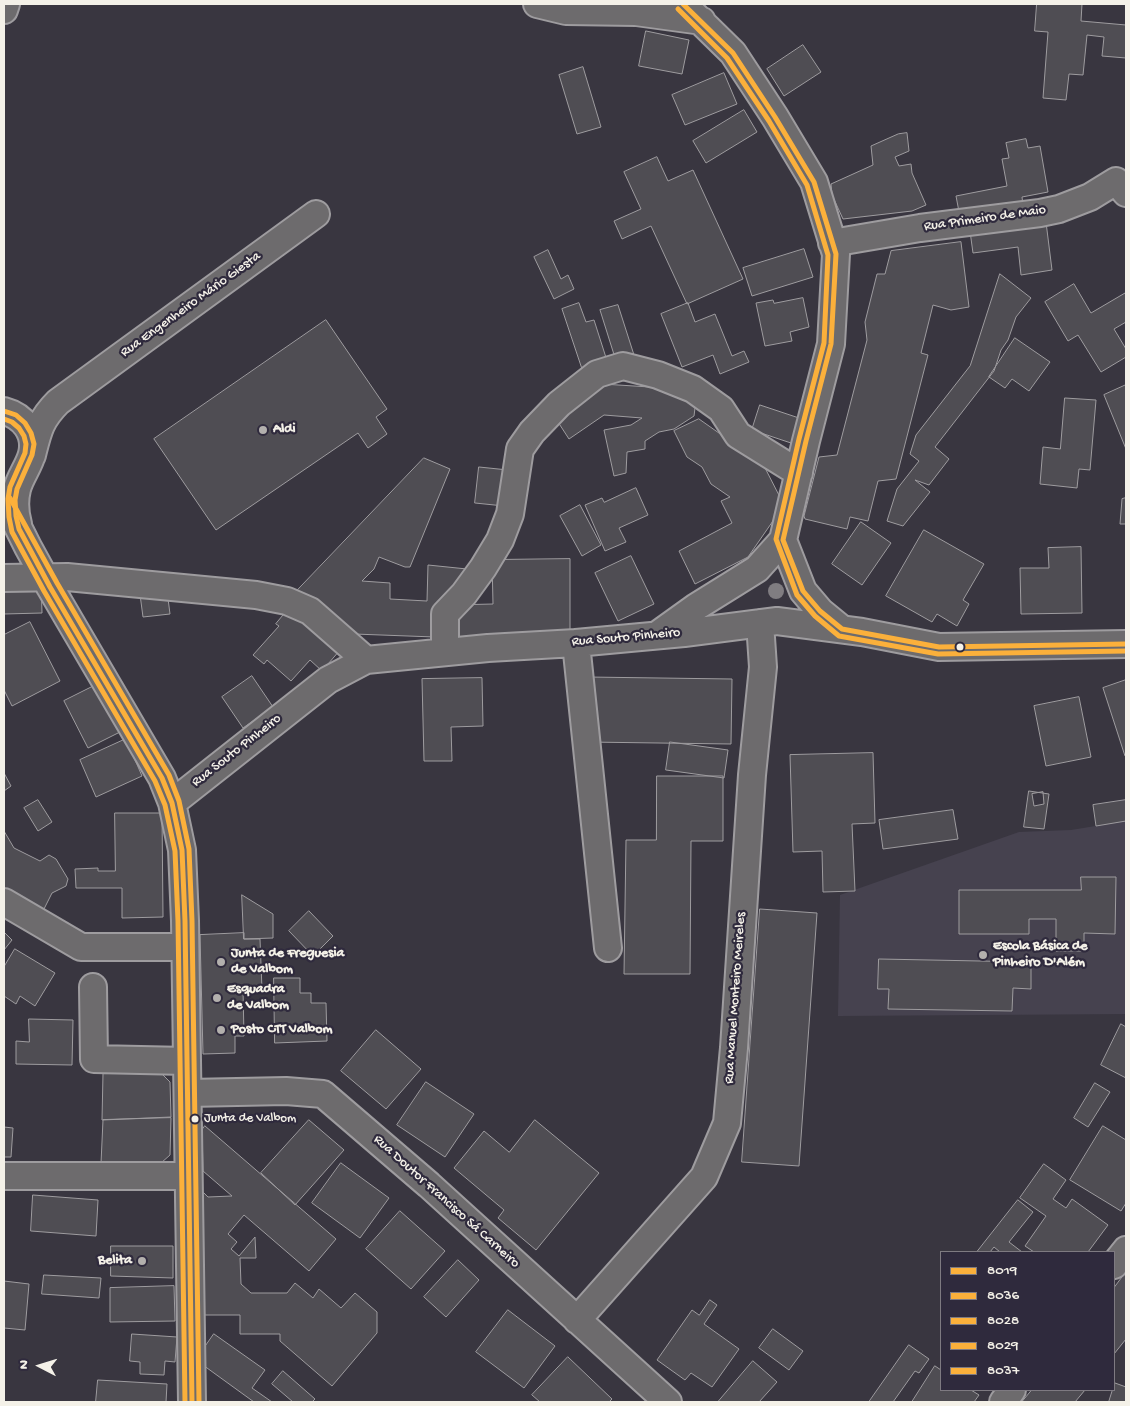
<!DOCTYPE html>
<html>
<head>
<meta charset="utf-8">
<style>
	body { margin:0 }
	#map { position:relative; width:1130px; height:1406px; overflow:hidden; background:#393640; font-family:"Gochi Hand",sans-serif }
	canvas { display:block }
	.frame { position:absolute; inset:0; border:5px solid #f4f1e8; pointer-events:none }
	.legend { position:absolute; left:940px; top:1251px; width:175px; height:140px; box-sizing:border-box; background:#2f2a3d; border:1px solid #7e7a81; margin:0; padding:6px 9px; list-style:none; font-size:15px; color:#f4f1e8 }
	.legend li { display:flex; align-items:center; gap:10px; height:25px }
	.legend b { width:25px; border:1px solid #7e7a81 }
	.north { position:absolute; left:15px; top:1341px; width:50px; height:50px; -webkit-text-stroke:4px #2f2a3d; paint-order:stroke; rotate:275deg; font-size:14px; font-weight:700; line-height:20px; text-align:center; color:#f4f1e8 }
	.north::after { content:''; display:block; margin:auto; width:18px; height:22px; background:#f4f1e8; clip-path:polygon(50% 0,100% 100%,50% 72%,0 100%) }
</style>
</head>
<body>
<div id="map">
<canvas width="1130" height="1406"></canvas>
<div class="frame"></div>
<ul class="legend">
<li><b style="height:6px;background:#fbb03b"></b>8019</li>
<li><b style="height:6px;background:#fbb03b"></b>8036</li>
<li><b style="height:6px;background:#fbb03b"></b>8028</li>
<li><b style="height:6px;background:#fbb03b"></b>8029</li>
<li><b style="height:6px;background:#fbb03b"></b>8037</li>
</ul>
<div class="north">N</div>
</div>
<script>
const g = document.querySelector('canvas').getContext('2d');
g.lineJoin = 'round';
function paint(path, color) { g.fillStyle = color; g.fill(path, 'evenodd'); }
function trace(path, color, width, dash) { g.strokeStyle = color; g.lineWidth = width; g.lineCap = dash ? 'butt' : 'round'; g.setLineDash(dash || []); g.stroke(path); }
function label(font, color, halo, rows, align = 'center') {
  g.font = font + ' "Gochi Hand",sans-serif'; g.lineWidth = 4.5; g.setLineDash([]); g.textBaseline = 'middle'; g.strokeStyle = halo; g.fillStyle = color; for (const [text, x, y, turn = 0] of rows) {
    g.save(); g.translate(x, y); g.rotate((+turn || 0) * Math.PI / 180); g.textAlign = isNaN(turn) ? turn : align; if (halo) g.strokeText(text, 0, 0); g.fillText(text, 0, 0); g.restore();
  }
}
paint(new Path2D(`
	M1126,821V1014L838,1016L840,895L1019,832L1071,830Z`), '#46424f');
const building = new Path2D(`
	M1037,4H1082L1081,21L1126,25V58L1102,56L1104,37L1087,35L1083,75L1069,74L1066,100L1043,98L1048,32L1035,31Z
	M646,31L689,40L682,74L639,66Z
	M803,45L821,72L784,96L767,69Z
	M583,67L601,127L577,134L559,75Z
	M724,73L737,104L685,125L672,95Z
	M744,110L757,132L706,163L693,141Z
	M907,133L909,151L895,157L899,166L911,164L912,173L926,205L912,211L843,219L832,195L831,184L873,165L871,146L898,134Z
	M1026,139L1028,148L1040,146L1048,192L1022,197L1023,205L960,217L956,196L1007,186L1002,159L1009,158L1006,143Z
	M657,157L668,181L693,170L743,279L687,304L651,226L622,239L614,221L641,209L624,172Z
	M1045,214L1052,270L1021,275L1018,247L973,253L969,224Z
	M961,242L969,307L951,310L933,305L921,353L928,355L896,479L878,481L868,521L850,517L847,529L805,519L804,516L819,457L837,455L867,340L865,322L877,274H885L891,251Z
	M804,249L813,277L752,296L743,268Z
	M548,250L561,279L568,275L574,289L554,299L534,257Z
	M1000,274L1031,298L1016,317L1008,340L1001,350L994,371L935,447L949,459L929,485L915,480L930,492L903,526L887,521L897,489L919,461L910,454L916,435L970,366Z
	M1074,284L1091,313L1125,293L1126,296V322L1114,329L1126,349V357L1101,372L1078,335L1068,341L1045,302Z
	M803,298L809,327L790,332L792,341L765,346L756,303L773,300L774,303Z
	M579,303L586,322L594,320L609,367L584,375L562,309Z
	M688,303L695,322L715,314L732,356L744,351L749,362L720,374L713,355L682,367L661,314Z
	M618,305L634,355L616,361L600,310Z
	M326,320L387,409L376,417L387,434L368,448L358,433L216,530L154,439Z
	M1015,338L1050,362L1029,391L1012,379L1005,388L989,377Z
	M602,384L682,389L695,408L694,416L674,429L659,432L645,441V449L627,452L626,473L614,476L604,430L631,425L642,418L604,415L569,439L558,422Z
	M1126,385V449L1104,395Z
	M1065,398L1096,400L1090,470L1079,469L1077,488L1040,484L1043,447L1060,449Z
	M760,405L799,418L791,443L752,430Z
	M699,419L763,464L784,505L748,557L695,584L679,551L732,523L721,501L730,497L711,484L702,467L687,457L674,431Z
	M424,458L450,469L410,567H405L379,557L374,569L362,581L390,583V599L427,601L428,565L467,569L435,637L354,634L293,595Z
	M479,467L508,470L504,506L475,503Z
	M636,488L648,515L619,528L626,542L605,551L585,505L602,498L604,502Z
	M1126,498V524H1120L1122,499Z
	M580,505L601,545L582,556L560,516Z
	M861,522L891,543L862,585L832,564Z
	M924,530L984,564L963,600L969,604L957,626L937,614L932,622L886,596Z
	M1081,547L1082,613L1021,614L1020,568H1049L1048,548Z
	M631,556L654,604L618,621L595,573Z
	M570,559V636L451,637V605L493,604L492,560Z
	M41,578L42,613L4,614V579Z
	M166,583L170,614L143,617L139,587Z
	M291,606L340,650L322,671L310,660L291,681L267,660L264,664L253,655L279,626L276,624Z
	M30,622L60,681L12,706L4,690V635Z
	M252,676L273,707L243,728L222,697Z
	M587,677L732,679L731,744L586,742Z
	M482,678L483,726L451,727L452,761H424L422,679Z
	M1126,680V756H1125L1103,688Z
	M96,685L120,732L88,748L64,701Z
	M1079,697L1091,757L1046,766L1034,706Z
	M126,739L142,776L96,797L80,760Z
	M670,742L728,750L724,778L666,770Z
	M873,753L875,823L852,824L855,891L823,892L822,851L793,852L790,755Z
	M4,773L11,786L4,791Z
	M657,776H723V841H691L690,974H624L626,840H656Z
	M1029,791L1049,794L1044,829L1024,827Z
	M1043,792L1044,804L1034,806L1032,794Z
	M38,800L52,822L38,831L24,808Z
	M1126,800V821L1096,826L1093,805Z
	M953,810L958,839L883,849L879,820Z
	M115,813H162L163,917L122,918V888H76L75,869L98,868V871H115Z
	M4,831L14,848L40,861L49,855L56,859L68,879L66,886L52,893L43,911L4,892Z
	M1081,877H1116L1115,934L1084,933V951H1056V919H1029V934H959V890H1081Z
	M242,895L273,914V938L244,939Z
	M760,909L817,913L799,1166L742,1162Z
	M309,911L333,936L313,956L289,931Z
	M4,932L12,940L4,950Z
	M244,933V939H260L262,990H243L244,1036H235V1053L203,1054L200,935Z
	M15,949L55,973L35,1006L20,996L16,1004L4,996V967Z
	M879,959L1031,962V989L1013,988L1012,1011L888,1009L889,989H878Z
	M274,978H300V993H311V1003H326L327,1041L275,1043Z
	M29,1019L73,1020L72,1065L16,1064V1041L29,1042Z
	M1121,1024L1126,1027V1078L1101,1065Z
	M376,1030L421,1069L386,1109L341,1071Z
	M158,1073L162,1074L170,1082L171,1117L102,1120L103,1074Z
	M426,1082L474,1114L445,1157L397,1125Z
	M1095,1083L1110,1092L1088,1127L1074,1118Z
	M171,1118L170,1155L161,1163H101L103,1120Z
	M309,1120L344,1150L295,1205L261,1173Z
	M535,1120L599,1173L536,1250L498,1218L504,1210L454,1168L484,1131L509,1152Z
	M205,1126L336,1239L309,1271L244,1215L228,1234L237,1242L231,1249L239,1256L255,1237L256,1258H240L241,1284L251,1293H287L295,1283L313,1298L319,1289L341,1308L355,1293L377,1312V1333L332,1386L280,1341V1334H240V1315H204L202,1191L208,1197L232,1196L203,1171L202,1130Z
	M1103,1126L1126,1140V1203L1121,1211L1070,1180Z
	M4,1127L13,1128L11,1157H4Z
	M341,1163L389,1198L360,1238L312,1203Z
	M1044,1164L1066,1180L1053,1199L1066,1208L1072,1199L1108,1225L1088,1252H1034L1025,1246L1046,1216L1020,1198Z
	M33,1195L98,1200L96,1236L31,1231Z
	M1018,1200L1033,1212L1009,1242L1022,1252H1000L994,1247L990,1252H977Z
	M400,1211L445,1251L411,1289L366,1249Z
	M111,1246H173V1278L111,1276Z
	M458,1260L479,1280L446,1317L424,1297Z
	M1126,1272V1339L1114,1354V1288Z
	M44,1275L101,1278L99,1298L42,1294Z
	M4,1281L29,1284L25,1330L4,1328Z
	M174,1286L175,1321L110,1322V1288Z
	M710,1300L717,1305L704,1324L739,1349L712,1387L691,1373L685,1380L657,1360L692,1310L699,1315Z
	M508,1310L555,1346L524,1388L476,1352Z
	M773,1329L803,1351L789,1370L759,1348Z
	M132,1334L177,1337L175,1362L165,1361L164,1375L140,1374V1362L130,1361Z
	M214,1334L265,1370L252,1388L272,1402H254L196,1360Z
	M909,1345L929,1359L919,1373L915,1371L893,1402H869Z
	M568,1357L612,1399L609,1402H540L532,1395Z
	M753,1361L777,1382L759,1402H718Z
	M935,1366L941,1370V1390H971L979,1395L974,1402H912Z
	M283,1371L315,1399L312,1402H293L272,1384Z
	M98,1380L167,1384L166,1402H96Z
	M1115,1383L1126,1387V1402H1109Z
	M1032,1390H1085L1075,1402H1022Z`);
paint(building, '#4f4d53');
trace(building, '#9e9c9f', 1);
const minor = new Path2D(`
	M537,4L566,11L636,12L702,21
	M4,10L6,4
	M832,243L920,228L1040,213L1059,209L1090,197L1116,181L1126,193
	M4,411C23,416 37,433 32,454C29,466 20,477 17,489C14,501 15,513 18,524
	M32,455C38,431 40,420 58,402L316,214
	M4,502L13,517L28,547L50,587L162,778L172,803L182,850L185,921L187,1061L192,1402
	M783,540L803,591L820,611L842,629
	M4,578L67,577L256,595L287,601L310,611L366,660
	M657,635L696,607L757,569L783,540L806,441L831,344L836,254L814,182L775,117L733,53L683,4
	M576,643L608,948
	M445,652V614L464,594L483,568L500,540L510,514L520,449L532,432L559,404L597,374L623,366L658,375L693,389L721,409L738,435L799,473
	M172,803L328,680L366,660L488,648L576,643L684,633L777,621L862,632L939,647L1126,644
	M4,902L81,947H185
	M93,987L94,1059L187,1061
	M188,1093L286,1091L323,1094L429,1185L668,1402
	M4,1176H188
	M1114,1265L1126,1250
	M577,1320L704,1177L727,1123L734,1048L752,775L763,667L760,623
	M1003,1402L1012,1390`);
trace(minor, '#9e9c9f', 30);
trace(minor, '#6d6b6d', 26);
trace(new Path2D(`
	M4,411L16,415L25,423L31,433L34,444L32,455L17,489L15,500L16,516L19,529L50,587L162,778L172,803L182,850L185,921L192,1402`), '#fbb03b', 5);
trace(new Path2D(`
	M4,419L12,422L19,428L24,436L26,444L25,453L10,487L8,499L9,517L12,532L44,591L155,781L165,805L175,851L178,921L185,1402`), '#fbb03b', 5);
trace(new Path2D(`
	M683,4L733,53L775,117L814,182L836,254L831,344L806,441L783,540L803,591L820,611L842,629L939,647L1126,644`), '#fbb03b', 5);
trace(new Path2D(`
	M678,9L727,58L769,121L807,185L828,255L824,343L799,439L776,539L797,595L815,616L839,636L938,654L1126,651`), '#fbb03b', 5);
trace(new Path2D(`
	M10,498L57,583L169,775L179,801L189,849L192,921L199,1402`), '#fbb03b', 5);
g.fillStyle = '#807d81';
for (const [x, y] of [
	[776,591]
]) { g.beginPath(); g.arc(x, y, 8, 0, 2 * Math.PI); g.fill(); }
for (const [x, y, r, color] of [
	[263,430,5,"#b3b0ad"],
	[960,647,4.5,"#f4f1e8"],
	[983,955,5,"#b3b0ad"],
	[221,962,5,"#b3b0ad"],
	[217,998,5,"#b3b0ad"],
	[221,1030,5,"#b3b0ad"],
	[195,1119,4.5,"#f4f1e8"],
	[142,1261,5,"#b3b0ad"]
]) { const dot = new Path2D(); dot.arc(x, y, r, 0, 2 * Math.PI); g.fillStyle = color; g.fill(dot); trace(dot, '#2f2a3d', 2); }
label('13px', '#f4f1e8', '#2f2a3d', [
	["Junta de Valbom",204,1119]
], 'left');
label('14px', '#f4f1e8', '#2f2a3d', [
	["Rua Primeiro de Maio",985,219,-8],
	["Rua Engenheiro Mário Giesta",191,305,-36],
	["Rua Souto Pinheiro",626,638,-5],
	["Rua Souto Pinheiro",237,751,-38],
	["Rua Manuel Monteiro Meireles",736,998,-86],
	["Rua Doutor Francisco Sá Carneiro",446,1202,42]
]);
label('bold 14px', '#f4f1e8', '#2f2a3d', [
	["Aldi",273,430],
	["Escola Básica de",993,947],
	["Pinheiro D'Além",993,963],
	["Junta de Freguesia",231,954],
	["de Valbom",231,970],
	["Esquadra",227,990],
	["de Valbom",227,1006],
	["Posto CTT Valbom",231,1030],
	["Belita",132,1261,"right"]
], 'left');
</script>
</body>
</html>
